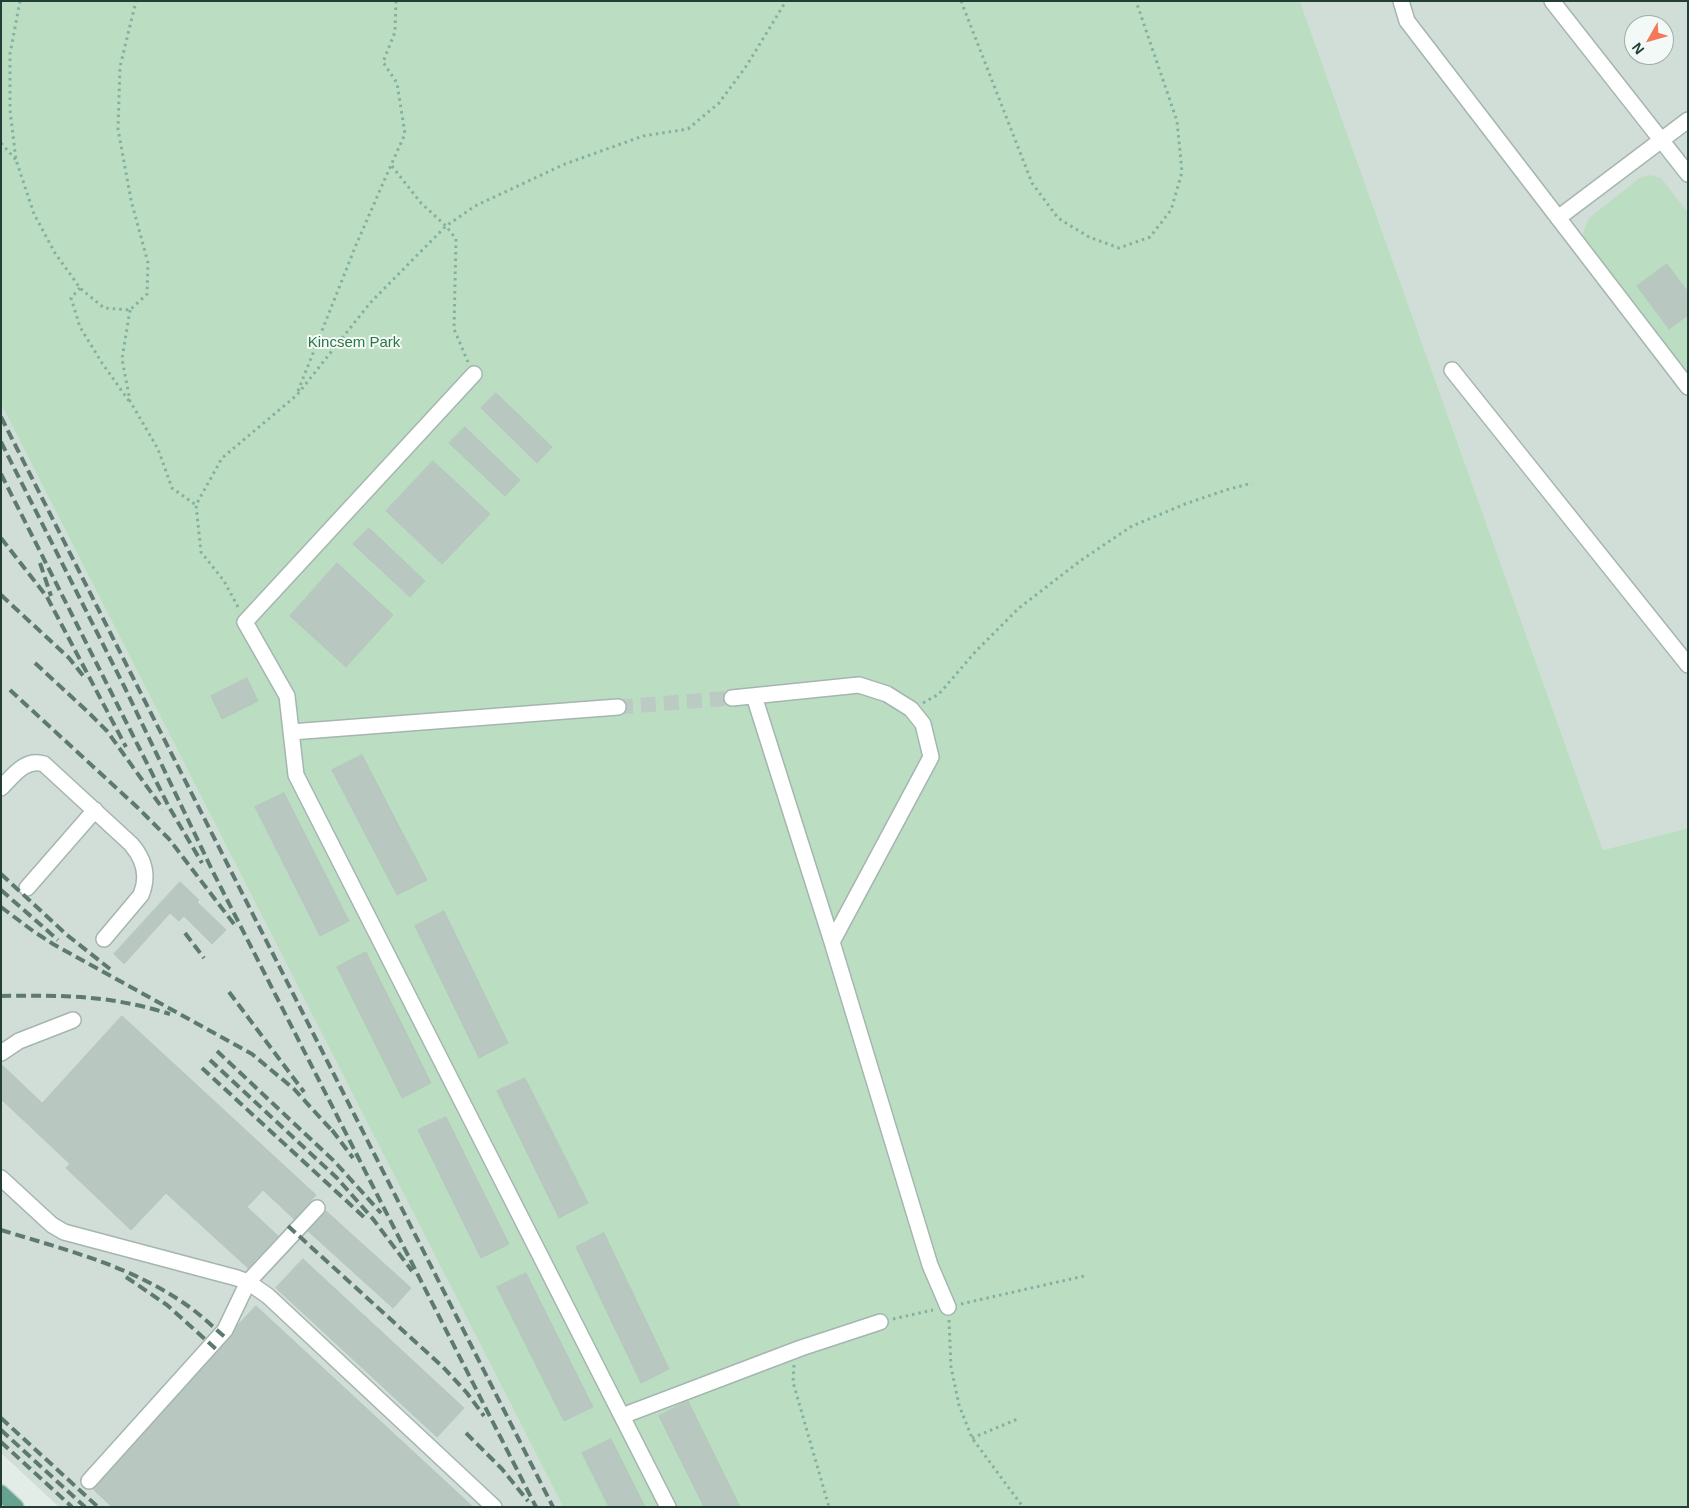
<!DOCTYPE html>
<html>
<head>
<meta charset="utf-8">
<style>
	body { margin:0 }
	#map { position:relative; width:1689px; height:1508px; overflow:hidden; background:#e3ede8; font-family:Arial,sans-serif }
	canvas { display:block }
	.frame { position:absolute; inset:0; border:2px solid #223e35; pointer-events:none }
	.north { position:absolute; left:1624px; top:15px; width:50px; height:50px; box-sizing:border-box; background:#f3f9f6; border:1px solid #9faea9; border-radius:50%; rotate:232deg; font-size:14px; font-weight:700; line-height:20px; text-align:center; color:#223e35 }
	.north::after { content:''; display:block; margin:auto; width:18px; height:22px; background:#f3795a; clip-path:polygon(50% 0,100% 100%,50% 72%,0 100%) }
</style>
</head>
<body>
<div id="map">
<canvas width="1689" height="1508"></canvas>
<div class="frame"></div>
<div class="north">N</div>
</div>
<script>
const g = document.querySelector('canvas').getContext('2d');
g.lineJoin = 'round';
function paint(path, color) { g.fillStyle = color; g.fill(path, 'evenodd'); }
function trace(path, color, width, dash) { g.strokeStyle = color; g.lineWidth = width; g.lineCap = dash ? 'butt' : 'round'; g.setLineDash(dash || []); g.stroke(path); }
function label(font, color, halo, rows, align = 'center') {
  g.font = font + ' Arial,sans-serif'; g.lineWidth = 4; g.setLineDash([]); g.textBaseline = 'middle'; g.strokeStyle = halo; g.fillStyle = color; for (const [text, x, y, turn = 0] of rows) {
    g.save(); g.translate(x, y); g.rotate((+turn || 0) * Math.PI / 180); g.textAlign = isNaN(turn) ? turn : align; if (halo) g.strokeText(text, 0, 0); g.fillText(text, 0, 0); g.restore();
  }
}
paint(new Path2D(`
	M1300,1H1688V828L1603,850ZM1634,25H1664V55H1634Z
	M1,404L563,1507H59L1,1453Z`), '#d1ddd7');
paint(new Path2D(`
	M1,1H1300L1603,850L1688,828V1507H563L1,404Z
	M1651,175L1661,178L1688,213V373L1585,241L1583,233L1589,218L1641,177Z`), '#bbdec3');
const building = new Path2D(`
	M1667,264L1688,292V315L1669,329L1637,286Z
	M496,393L552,447L537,463L481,408Z
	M465,427L520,480L505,496L449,443Z
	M433,461L490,514L442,564L386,511Z
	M369,528L425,581L410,597L353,544Z
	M337,563L393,615L346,667L290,616Z
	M247,678L258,701L222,719L211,696Z
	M362,755L427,880L397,895L332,770Z
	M284,793L349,921L320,936L255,807Z
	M180,882L199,900L197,902L226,930L212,944L184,916L179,921L170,913L124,964L114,954Z
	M444,911L508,1043L479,1058L415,926Z
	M366,952L431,1083L402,1098L337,967Z
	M122,1016L316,1195L294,1219L263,1190L247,1207L278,1236L248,1268L166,1193L131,1230L66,1168L70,1164L1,1099V1064L42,1103Z
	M525,1078L588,1203L559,1218L497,1091Z
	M446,1117L509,1244L481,1258L418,1130Z
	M326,1211L411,1288L393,1308L308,1231Z
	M604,1233L669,1369L641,1383L576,1247Z
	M303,1259L464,1408L437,1437L276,1288Z
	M526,1273L593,1407L564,1421L497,1287Z
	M256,1306L473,1507H112L93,1489L232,1336L238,1325Z
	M688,1401L740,1507H704L659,1416Z
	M611,1439L645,1507H609L582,1453Z`);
paint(building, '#b8c8c1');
trace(building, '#b5c7be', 1);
trace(new Path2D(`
	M618,707L732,698`), '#bccac4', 15, [15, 8]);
const minor = new Path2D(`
	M1401,1L1407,21L1688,387
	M1552,1L1688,174
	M1558,218L1688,120
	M1452,370L1688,665
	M474,374L245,622L287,696L296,775L668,1507
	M754,696L832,942
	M732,698L859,685L887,694L911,709L923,724L931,757L832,942L930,1265L948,1307
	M291,732L618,707
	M1,788C13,776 25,758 44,764L131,844C144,859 149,876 141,895L104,939
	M27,888L95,810
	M1,1053L19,1041L73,1020
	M1,1178L52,1225L64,1232L237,1278L248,1282L268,1296L494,1507
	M622,1416L801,1348L880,1322
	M89,1481L225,1330L248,1282L317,1208`);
const major = new Path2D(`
	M1,1493L16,1507`);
trace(minor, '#a5b5af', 18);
trace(major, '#c1c9c6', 18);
trace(new Path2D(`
	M20,1L10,54V110L16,160L34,214L55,253L80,288L104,308L130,310L147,294L148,263L131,200L118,129L120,67L136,1
	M396,1L395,32L383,62L397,83L405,134L391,165L421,203L446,226L456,239L454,329L468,362
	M961,1L1032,183L1058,218L1089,237L1119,248L1150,237L1171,210L1182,172L1177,121L1136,1
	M1,143L16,160
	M80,288L71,298L80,327L102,363L129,401
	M130,310L122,359L130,401L158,449L172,488L196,505
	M298,391L356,245L391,165
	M238,607L224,581L201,552L196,505L222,458L297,395L370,303L446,226L475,206L565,164L643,136L688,129L719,103L747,65L786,1
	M923,703L939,694L976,651L1019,608L1080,561L1132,526L1185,504L1226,490L1252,483
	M961,1304L1084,1276
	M893,1319L933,1310
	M949,1320L951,1367L959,1405L972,1438L1023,1507
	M794,1365L793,1382L829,1507
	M972,1438L1020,1418`), '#83b1a0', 3, [2.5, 4]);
trace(minor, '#fff', 15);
trace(major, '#67a391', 15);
trace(new Path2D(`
	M1,417L553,1507
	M1,442L125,688L213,872L536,1507
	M1,474L169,807L202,863
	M1,538L47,597L126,747
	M40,563L51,596
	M1,595L69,658L85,678
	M35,663L89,713L107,731L163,809
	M10,690L137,807L169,839L234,924
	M1,874L67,935L110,969
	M1,890L58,940
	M1,907L33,931L53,944L252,1054L294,1089L336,1135
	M185,933L204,958
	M229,992L304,1092
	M1,996C63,995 110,995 170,1014
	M217,1051L334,1161L381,1213
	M210,1060L337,1178L373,1219L412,1271
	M202,1068L366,1219
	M332,1130L353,1158
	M288,1226L443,1367L467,1393L484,1416
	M1,1230C66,1250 132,1266 188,1306C201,1315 213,1327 226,1338
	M126,1277L167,1305L216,1349
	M1,1418L98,1507
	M1,1430L85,1507
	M466,1433L502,1469L528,1501
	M1,1442L72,1507`), '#5d7a71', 4, [10, 5]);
label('15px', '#2c7645', '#f3f9f6', [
	["Kincsem Park",354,343]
]);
</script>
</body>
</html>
